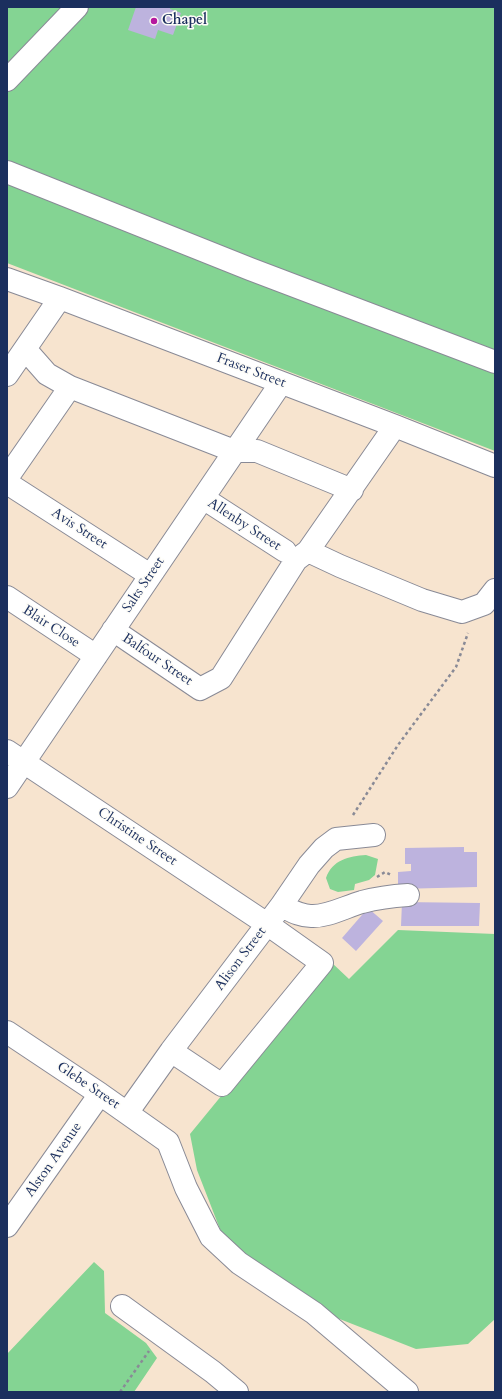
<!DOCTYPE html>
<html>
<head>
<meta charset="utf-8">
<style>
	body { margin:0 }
	#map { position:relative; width:502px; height:1399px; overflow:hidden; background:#f7e4cf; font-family:Cardo,serif }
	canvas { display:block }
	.frame { position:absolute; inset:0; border:8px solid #1b2f5e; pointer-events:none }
</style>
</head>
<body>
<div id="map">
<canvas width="502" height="1399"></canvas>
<div class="frame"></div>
</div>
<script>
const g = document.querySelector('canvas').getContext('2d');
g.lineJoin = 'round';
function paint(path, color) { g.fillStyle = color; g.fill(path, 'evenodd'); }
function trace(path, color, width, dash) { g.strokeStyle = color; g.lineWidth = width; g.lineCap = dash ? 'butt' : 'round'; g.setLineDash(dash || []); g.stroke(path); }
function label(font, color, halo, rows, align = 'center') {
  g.font = font + ' Cardo,serif'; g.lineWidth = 3; g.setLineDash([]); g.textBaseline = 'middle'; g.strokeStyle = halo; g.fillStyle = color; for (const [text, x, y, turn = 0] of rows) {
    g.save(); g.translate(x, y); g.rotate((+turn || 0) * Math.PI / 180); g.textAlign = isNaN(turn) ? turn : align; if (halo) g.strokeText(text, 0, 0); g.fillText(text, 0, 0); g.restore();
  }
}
paint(new Path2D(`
	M7,7H495V451L7,263Z
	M366,855L378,859L375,875L369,880L355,884L354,890L338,892L330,889L326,878C332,860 349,856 366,855Z
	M398,930L495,934V1319L468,1344L416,1349L332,1316L225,1242L197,1170L190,1134L331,962L349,979Z
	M94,1262L104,1271L105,1313L146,1343L157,1358L134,1392H7V1354Z`), '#84d493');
paint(new Path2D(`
	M136,7H170V9L181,13L173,35L158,30L155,39L128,30Z
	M464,847V852H477V887L398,889V872L411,871V864H405V848Z
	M402,902L480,903L479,926H401Z
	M368,908L383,921L356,951L342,938Z`), '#bdb3de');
const minor = new Path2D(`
	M7,80L77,7
	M7,172L250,269L495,362
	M7,279L60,298L395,426L495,466
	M25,349L47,374L70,387L234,451H257L352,490
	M7,375L60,298
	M7,478L70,387
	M7,483L150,575
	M203,498L285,551
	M308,551L340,566L422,600L462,612L484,604L495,590
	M7,597L96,656
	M113,630L200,689L221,678L296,560L308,551L395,426
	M7,751L267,924L322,963L222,1085L171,1051
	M7,787L281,383
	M281,906C290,910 300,916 311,916C327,917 345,907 362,902C377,898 392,896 408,895
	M7,1032L100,1094L168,1142L186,1188L211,1237L239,1263L314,1313L407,1392
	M127,1113L171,1051L281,906L309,865L324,848L336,839L374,835
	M7,1226L100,1094
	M122,1306L213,1372L237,1392`);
trace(minor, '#898a96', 24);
trace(new Path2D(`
	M353,815L398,745L456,667L468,633
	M377,877L385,872L391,875
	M120,1392L149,1351`), '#898a96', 2.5, [3, 3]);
trace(minor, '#fff', 22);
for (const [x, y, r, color] of [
	[154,21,4,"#b5179e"]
]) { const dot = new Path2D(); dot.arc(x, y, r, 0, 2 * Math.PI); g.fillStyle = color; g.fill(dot); trace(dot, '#fdfcf7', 1.5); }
label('bold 14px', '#1b2f5e', '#fdfcf7', [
	["Chapel",162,21]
], 'left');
label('14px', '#1b2f5e', '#fdfcf7', [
	["Fraser Street",251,371,21],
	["Allenby Street",244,525,33],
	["Avis Street",79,529,33],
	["Salts Street",144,585,-56],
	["Blair Close",51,627,33],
	["Balfour Street",157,660,34],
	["Christine Street",137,837,34],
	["Alison Street",241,959,-53],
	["Glebe Street",88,1086,34],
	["Alston Avenue",54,1160,-55]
]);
</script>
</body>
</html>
